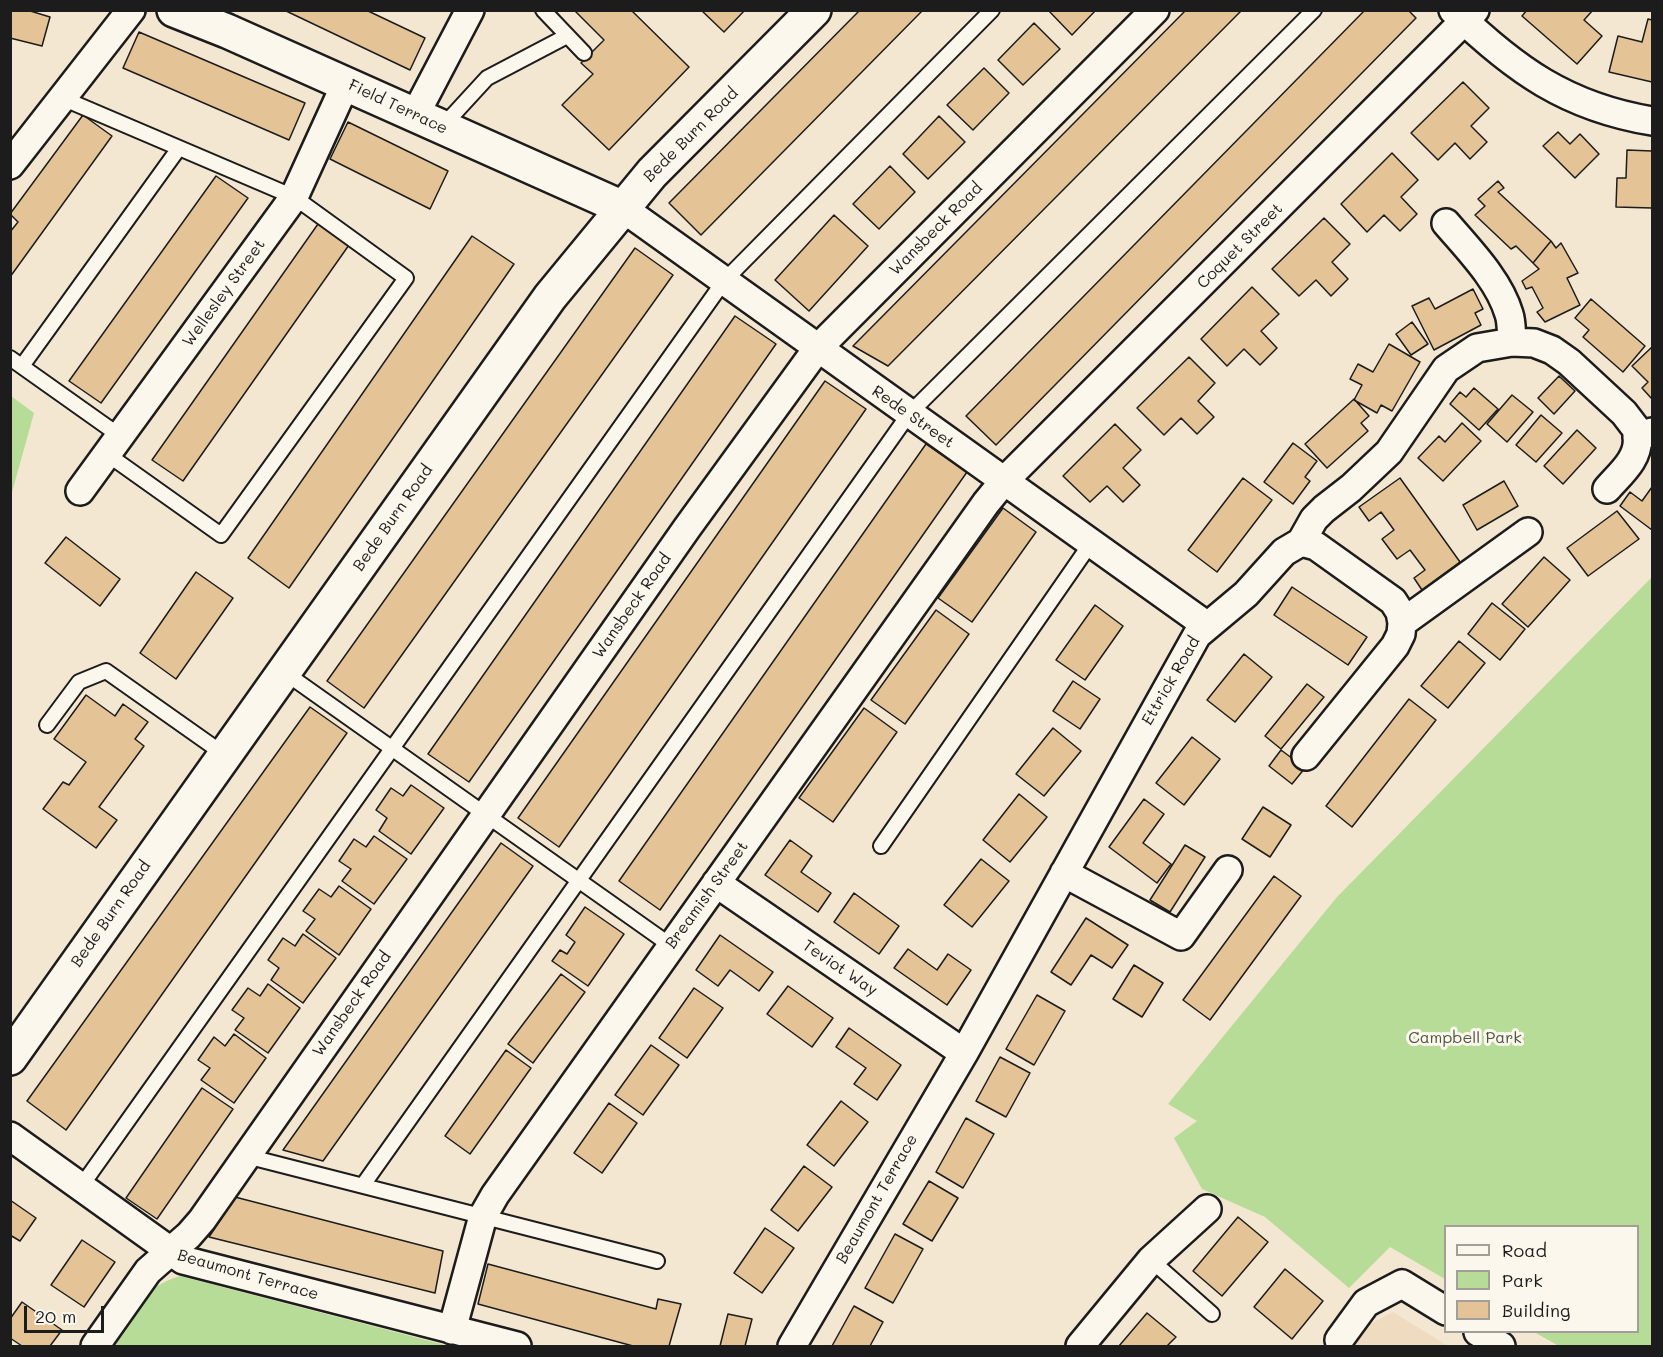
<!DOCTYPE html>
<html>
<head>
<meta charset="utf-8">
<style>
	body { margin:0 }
	#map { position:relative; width:1663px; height:1357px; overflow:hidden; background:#f4e7d2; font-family:Mali,sans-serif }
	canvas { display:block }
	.frame { position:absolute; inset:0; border:12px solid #1c1c1c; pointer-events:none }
	.legend { position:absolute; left:1444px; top:1225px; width:195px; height:108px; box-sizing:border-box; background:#fbf7ec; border:2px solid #a29f99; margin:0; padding:8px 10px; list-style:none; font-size:18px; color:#1c1c1c }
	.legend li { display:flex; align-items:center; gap:12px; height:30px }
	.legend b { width:30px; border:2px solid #a29f99 }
	.scale { position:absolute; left:24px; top:1306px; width:80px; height:27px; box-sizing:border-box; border:3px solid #1c1c1c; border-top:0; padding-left:8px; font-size:18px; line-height:21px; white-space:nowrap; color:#1c1c1c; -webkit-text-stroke:4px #fbf7ec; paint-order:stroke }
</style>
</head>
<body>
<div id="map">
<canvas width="1663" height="1357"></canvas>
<div class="frame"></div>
<ul class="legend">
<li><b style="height:8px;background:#fbf7ec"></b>Road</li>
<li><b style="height:16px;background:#b6dc97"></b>Park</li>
<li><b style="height:16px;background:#e4c396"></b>Building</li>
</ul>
<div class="scale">20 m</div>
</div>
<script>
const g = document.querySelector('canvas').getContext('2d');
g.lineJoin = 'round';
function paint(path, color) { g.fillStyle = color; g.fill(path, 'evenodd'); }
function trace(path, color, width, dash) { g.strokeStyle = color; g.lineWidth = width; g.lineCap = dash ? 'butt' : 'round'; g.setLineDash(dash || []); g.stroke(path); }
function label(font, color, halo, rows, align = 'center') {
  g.font = font + ' Mali,sans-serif'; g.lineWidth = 6; g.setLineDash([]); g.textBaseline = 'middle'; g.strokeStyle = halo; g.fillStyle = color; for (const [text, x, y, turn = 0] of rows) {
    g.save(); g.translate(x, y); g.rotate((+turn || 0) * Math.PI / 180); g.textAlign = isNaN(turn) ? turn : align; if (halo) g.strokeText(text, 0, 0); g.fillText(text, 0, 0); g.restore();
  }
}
paint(new Path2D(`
	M1393,1312L1448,1346H1351L1363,1328Z`), '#efdcc0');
paint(new Path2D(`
	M11,396L34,413L11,496Z
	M1652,577V1346H1559L1534,1332H1638V1226H1446L1445,1279L1390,1247L1349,1288L1265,1217L1202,1189L1174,1138L1197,1121L1168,1104L1337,897Z
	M180,1276L449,1346H104L144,1291C157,1288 167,1279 180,1276Z`), '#b6dc97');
const building = new Path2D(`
	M10,10H27L50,17L42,46L10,38Z
	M284,10H366L425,38L410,70Z
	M574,10H631L689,67L609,150L562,105L593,74L581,63L604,40Z
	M701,10H745L724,32Z
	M860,10H923L701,235L669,203Z
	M1048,10H1096L1072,35Z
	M1186,10H1242L888,366L853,346Z
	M1365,10H1408L1416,18L996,445L966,416Z
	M1527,10H1593L1584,20L1602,36L1577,64L1522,16Z
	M1648,19L1652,20V82L1609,72L1618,36L1642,42Z
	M1034,23L1060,49L1023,85L998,60Z
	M139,32L305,103L289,140L123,68Z
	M984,68L1009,93L973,130L947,105Z
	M1463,82L1489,108L1471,126L1487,142L1470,159L1455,143L1438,160L1411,133Z
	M83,115L112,136L10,277V232L18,222L10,214Z
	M939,116L965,142L928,179L903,154Z
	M348,122L448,171L430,209L330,159Z
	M1558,132L1570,144L1580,134L1599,154L1575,178L1543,146Z
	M1627,150L1652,151V208L1616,207L1617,178H1626Z
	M1392,153L1418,180L1401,197L1417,214L1400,231L1384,215L1367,232L1341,204Z
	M890,166L915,192L879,229L853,204Z
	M216,176L248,198L101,403L69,381Z
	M1498,181L1504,188L1498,192L1551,241L1533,263L1516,246L1511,249L1475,215L1485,206L1478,199Z
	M834,215L868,246L809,311L775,280Z
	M1324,218L1350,244L1332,262L1348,279L1331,296L1316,280L1299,296L1272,269Z
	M318,224L349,245L183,481L152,460Z
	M472,236L514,264L289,588L248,558Z
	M1551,241L1556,248L1561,243L1578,273L1567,278L1580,305L1545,322L1537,312L1543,308L1532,287L1526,289L1522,281L1539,269L1533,263Z
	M635,248L673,275L364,708L327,681Z
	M1252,287L1279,314L1261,331L1277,348L1260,365L1244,349L1227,366L1201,339Z
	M1473,289L1483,309L1475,313L1481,325L1434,350L1412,306L1429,298L1435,309Z
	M1591,299L1645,346L1623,372L1583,337L1589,330L1575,318Z
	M735,316L776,344L469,782L428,754Z
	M1412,322L1428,344L1411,355L1396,334Z
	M1389,344L1420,362L1392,411L1381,405L1377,413L1354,400L1362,385L1350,379L1358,364L1373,372Z
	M1652,347V399L1642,388L1648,382L1632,366Z
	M1189,357L1215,383L1198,401L1214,417L1197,434L1181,418L1164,435L1137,408Z
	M1559,376L1575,391L1554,414L1538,398Z
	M825,381L866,409L559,847L518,818Z
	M1474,388L1498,409L1479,430L1450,404L1460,392L1466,397Z
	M1512,395L1533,412L1507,442L1487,424Z
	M1354,399L1369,416L1361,423L1368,431L1327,468L1305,444Z
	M1541,415L1562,433L1536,462L1516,445Z
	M1462,423L1481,441L1443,481L1418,458L1439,436L1445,442Z
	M1115,424L1141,450L1123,468L1140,485L1123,502L1107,486L1090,502L1063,476Z
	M1577,430L1596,448L1563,484L1544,466Z
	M1293,443L1317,461L1305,477L1310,481L1293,504L1264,482Z
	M926,444L967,472L660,910L619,881Z
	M1243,478L1272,500L1217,572L1188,550Z
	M1400,478L1460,562L1422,590L1414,578L1425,570L1410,550L1397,559L1382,539L1394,530L1381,512L1369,521L1359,507Z
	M1504,481L1518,506L1477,530L1463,505Z
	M1652,487V530L1620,506L1630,492L1642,501Z
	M1003,508L1036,532L972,622L938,598Z
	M1617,511L1639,539L1588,576L1567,548Z
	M66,537L120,579L100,606L45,563Z
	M1544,557L1570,580L1528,627L1502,604Z
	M196,572L233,598L176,679L140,653Z
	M1292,587L1367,637L1348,665L1274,615Z
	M1492,603L1525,629L1500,660L1468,634Z
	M1095,605L1123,626L1085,680L1056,660Z
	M936,610L969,634L905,724L871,700Z
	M1459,641L1485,663L1448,708L1421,686Z
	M1244,654L1272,677L1235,722L1207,700Z
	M1073,681L1100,699L1080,729L1053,711Z
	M1307,684L1324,697L1281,749L1265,736Z
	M86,695L115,716L123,704L148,722L135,739L144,746L99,807L117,820L96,848L43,809L63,782L69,785L86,762L54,739Z
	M1409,699L1436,720L1352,827L1326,806Z
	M310,707L347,733L66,1130L27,1101Z
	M864,708L897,732L833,822L799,798Z
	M1053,728L1081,751L1044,796L1016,774Z
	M1192,737L1220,759L1184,805L1156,783Z
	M1281,750L1305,768L1292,784L1269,766Z
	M411,785L444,808L411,854L379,831L387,818L376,810L391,788L403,796Z
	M1019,794L1047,817L1010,862L983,840Z
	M1144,799L1164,814L1143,843L1171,864L1157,883L1109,847Z
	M1263,807L1291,825L1270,857L1242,839Z
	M374,836L407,859L374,904L342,881L351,869L339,861L354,839L366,847Z
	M790,840L812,856L801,872L831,893L818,912L765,875Z
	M501,843L533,866L323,1161L283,1150Z
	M1185,845L1205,857L1170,912L1150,900Z
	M981,859L1009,881L972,927L944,905Z
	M1274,876L1301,896L1210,1020L1183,1000Z
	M339,886L371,909L339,955L306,931L315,919L303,911L319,889L331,897Z
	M854,893L899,926L879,954L834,922Z
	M585,907L624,934L588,986L552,961L560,950L567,954L575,942L566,935Z
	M1086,918L1128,945L1112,968L1091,955L1071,985L1051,972Z
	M303,934L336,958L303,1003L271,980L279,968L268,960L283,938L295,946Z
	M720,935L773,972L759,991L730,970L718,986L696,970Z
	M908,949L937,970L948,954L971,970L947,1005L894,968Z
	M1134,965L1163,983L1142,1017L1113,999Z
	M561,974L585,992L533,1063L508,1044Z
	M268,984L300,1008L268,1053L235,1030L244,1018L232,1010L248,988L260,996Z
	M788,986L833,1018L812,1047L767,1014Z
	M694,988L723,1008L687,1058L659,1038Z
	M1037,995L1065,1011L1034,1065L1006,1049Z
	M849,1028L901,1065L877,1100L854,1084L866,1068L836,1047Z
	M234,1034L266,1058L234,1103L201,1080L210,1068L198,1060L214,1037L225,1046Z
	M651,1045L679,1065L643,1115L615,1095Z
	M506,1050L531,1068L470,1154L445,1136Z
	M1000,1057L1030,1073L1006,1117L976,1101Z
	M202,1088L233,1109L157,1219L126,1198Z
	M841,1101L868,1122L834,1166L807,1145Z
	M609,1103L637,1123L602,1173L574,1153Z
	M966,1118L994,1134L963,1188L936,1172Z
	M804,1166L832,1187L798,1231L771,1210Z
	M929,1181L958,1198L932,1241L903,1224Z
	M235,1197L443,1251L435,1293L209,1237Z
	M10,1200L36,1218L20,1241L10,1235Z
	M1238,1217L1268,1242L1222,1296L1193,1271Z
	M765,1228L794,1248L762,1293L734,1273Z
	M895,1234L923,1249L893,1303L865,1288Z
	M82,1240L115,1262L84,1307L51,1285Z
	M488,1264L656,1309L658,1299L681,1304L669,1346H633L478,1304Z
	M1285,1269L1323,1301L1292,1339L1254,1307Z
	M22,1302L62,1330L50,1346H22L10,1338V1319Z
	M854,1306L883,1322L870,1346H832Z
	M1147,1313L1176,1337L1167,1346H1119Z
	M728,1314L752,1319L745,1346H720Z`);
paint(building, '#e4c396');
trace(building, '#1c1c1c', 1.5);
const lane = new Path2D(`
	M543,10L584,53
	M62,98L294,197L406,278L221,535L107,454
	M442,127L487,78L567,36
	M10,358L120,436
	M22,366L179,148
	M284,672L670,945
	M47,725L79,682L106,671L225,755
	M881,846L1091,543
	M246,1156L657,1261
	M363,1185L909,414L1314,10
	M80,1188L724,281L992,10
	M1151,1260L1212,1314`);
const street = new Path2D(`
	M1453,10C1515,70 1567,107 1652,121
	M415,115L470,10
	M10,165L131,10
	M621,207L1206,625
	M1446,223C1469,250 1499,280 1509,314C1512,323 1511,333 1512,342
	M1607,489C1620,474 1640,458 1637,437L1652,432
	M80,491L294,197L346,83
	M1301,542L1314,519L1324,509L1351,488L1389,452L1446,369L1477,348L1512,342L1534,343L1552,350L1569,362L1624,413L1637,430V437
	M1306,756L1395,646L1401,634L1402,623L1528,532
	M1064,873L1181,936L1228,870
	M716,883L964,1053
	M10,1136L183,1260L517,1346
	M452,1330L483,1216L495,1195L986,503L1004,481L1475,10
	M1478,1332L1501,1346
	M1339,1340L1366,1303L1402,1284L1446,1311
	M95,1346L148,1271L189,1235L202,1220L687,528L817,349L1155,10
	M792,1346L964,1053L1197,635L1246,594L1284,552L1301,542L1316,546L1393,601L1400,612L1402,623
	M1080,1346L1151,1260L1207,1209`);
const secondary = new Path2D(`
	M174,10L227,31L621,207
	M10,1058L550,297L652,173L814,10`);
trace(lane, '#1c1c1c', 18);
trace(street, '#1c1c1c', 32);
trace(secondary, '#1c1c1c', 38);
trace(lane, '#fbf7ec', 14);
trace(street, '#fbf7ec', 27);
trace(secondary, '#fbf7ec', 33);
label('16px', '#1c1c1c', '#fbf7ec', [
	["Field Terrace",398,107,25],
	["Bede Burn Road",691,135,-45],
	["Wansbeck Road",936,229,-45],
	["Coquet Street",1240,246,-45],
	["Wellesley Street",224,293,-54],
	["Rede Street",913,417,35],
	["Bede Burn Road",393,518,-55],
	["Wansbeck Road",632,606,-55],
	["Ettrick Road",1171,681,-60],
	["Breamish Street",707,895,-54],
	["Bede Burn Road",111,914,-55],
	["Teviot Way",840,968,34],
	["Wansbeck Road",352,1004,-55],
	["Beaumont Terrace",877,1199,-60],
	["Beaumont Terrace",248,1275,16]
]);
label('16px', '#4a5641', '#fbf7ec', [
	["Campbell Park",1465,1038]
]);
</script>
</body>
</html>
